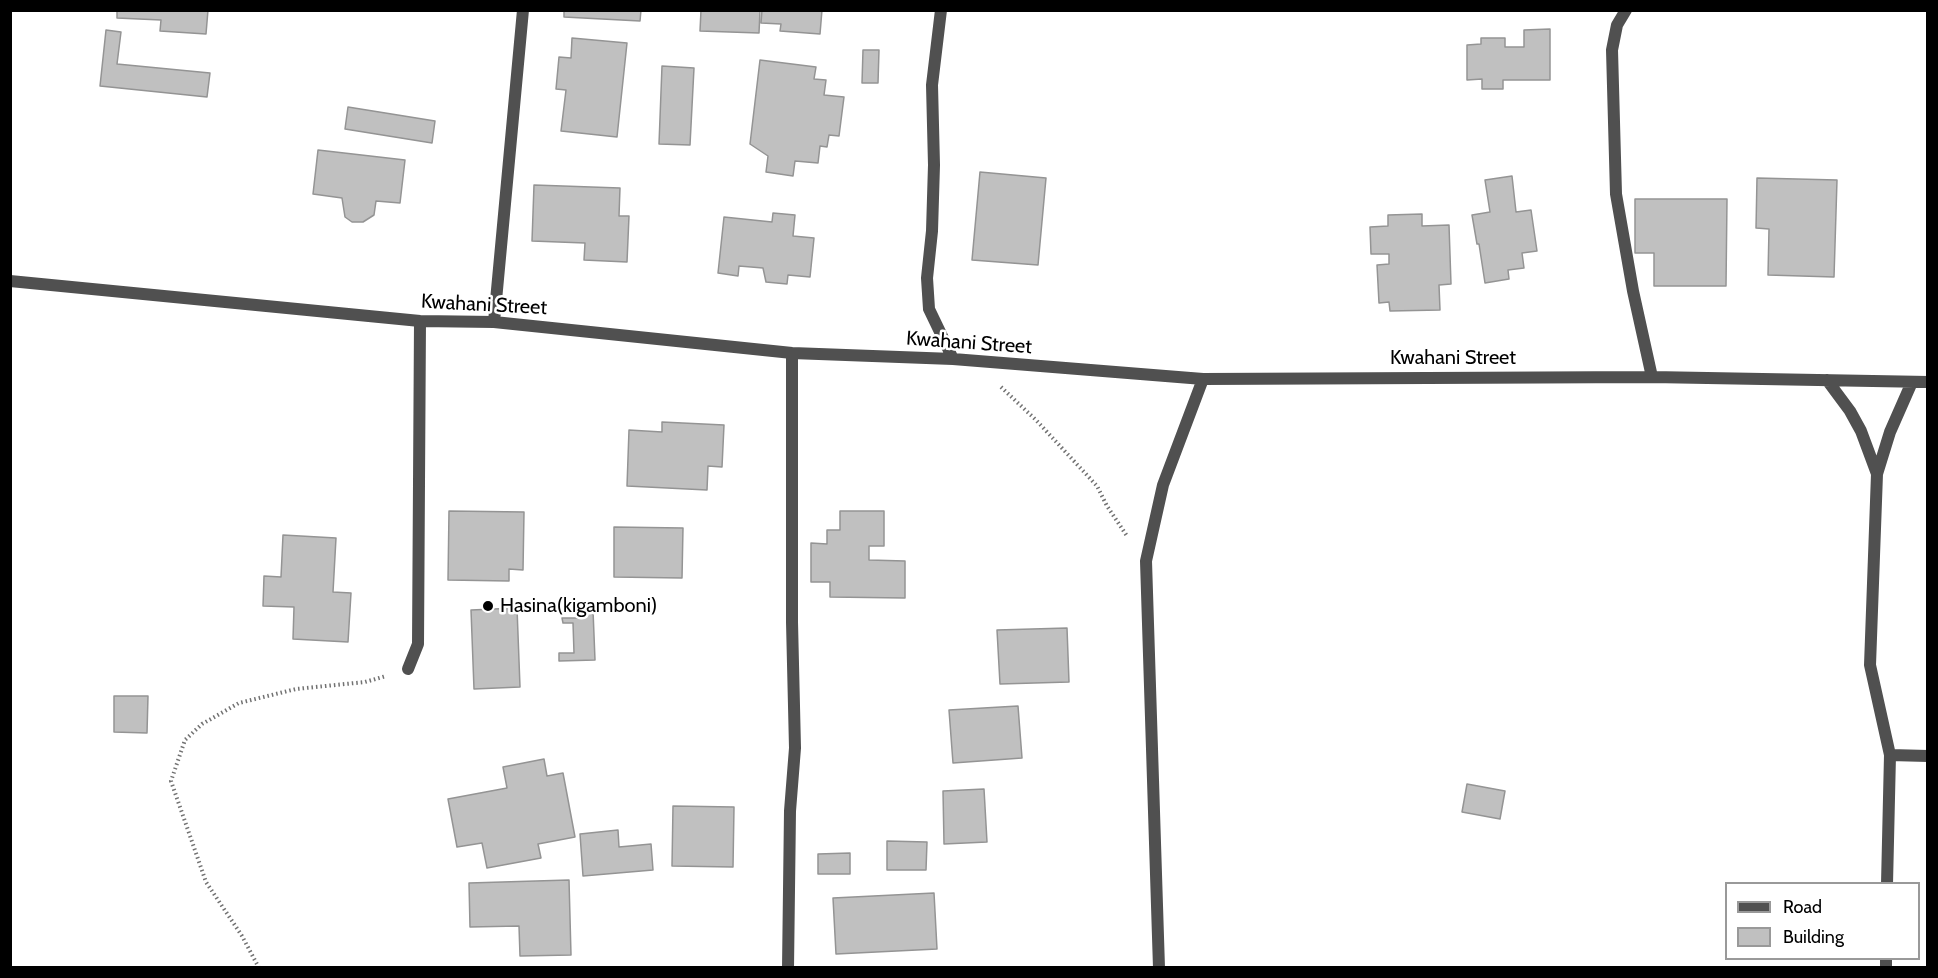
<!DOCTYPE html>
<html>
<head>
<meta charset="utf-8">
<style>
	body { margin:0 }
	#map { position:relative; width:1938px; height:978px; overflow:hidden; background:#fff; font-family:Cabin,sans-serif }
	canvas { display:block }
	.frame { position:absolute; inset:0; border:12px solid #000; pointer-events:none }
	.legend { position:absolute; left:1725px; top:882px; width:195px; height:78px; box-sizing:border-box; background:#fff; border:2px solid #999; margin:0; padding:8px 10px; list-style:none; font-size:18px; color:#000 }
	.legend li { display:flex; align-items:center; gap:12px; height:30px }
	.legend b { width:30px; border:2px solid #999 }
</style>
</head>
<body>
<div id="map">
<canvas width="1938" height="978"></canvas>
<div class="frame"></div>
<ul class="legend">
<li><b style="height:8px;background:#505050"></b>Road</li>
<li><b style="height:16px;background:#c0c0c0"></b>Building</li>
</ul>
</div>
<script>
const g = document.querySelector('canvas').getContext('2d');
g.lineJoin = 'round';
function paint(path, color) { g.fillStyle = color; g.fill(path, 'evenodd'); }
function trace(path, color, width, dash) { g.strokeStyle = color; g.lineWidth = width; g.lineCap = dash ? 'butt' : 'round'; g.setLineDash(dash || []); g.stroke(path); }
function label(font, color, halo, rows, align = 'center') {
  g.font = font + ' Cabin,sans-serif'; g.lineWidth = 5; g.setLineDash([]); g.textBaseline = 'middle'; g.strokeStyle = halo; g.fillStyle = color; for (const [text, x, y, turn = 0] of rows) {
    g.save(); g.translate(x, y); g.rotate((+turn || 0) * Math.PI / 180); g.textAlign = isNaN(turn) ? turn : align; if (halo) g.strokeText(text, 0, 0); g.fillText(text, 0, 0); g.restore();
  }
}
const building = new Path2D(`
	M117,10H208L206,34L160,31L161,20L117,18Z
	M564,10H641L640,21L564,17Z
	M701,10H760L759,33L700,31Z
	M762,10H822L820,34L780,31L781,24L761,23Z
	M1550,29V80H1503V89H1482V79L1467,80V45L1481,44V38H1505V47H1524V30Z
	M106,30L121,32L117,64L210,73L207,97L100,86Z
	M572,38L627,43L617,137L561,131L566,90L556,89L559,57L571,58Z
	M863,50H879L878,83H862Z
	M760,60L816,67L814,79L826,80L824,95L844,97L839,136L829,135L827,147L820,146L818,163L795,161L793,176L766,172L768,156L750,144Z
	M662,66L694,68L690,145L659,144Z
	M348,107L435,121L432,143L345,129Z
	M318,150L405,160L400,203L376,201L374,215L363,222H352L345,217L342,198L313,194Z
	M980,172L1046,178L1038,265L972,260Z
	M1512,176L1516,212L1531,210L1537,251L1522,253L1524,268L1508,270L1509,279L1485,283L1479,244H1477L1472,215L1490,212L1485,180Z
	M1757,178L1837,180L1834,277L1768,275L1769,229L1756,228Z
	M534,185L620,188L619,216H629L627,262L584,260L585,243L532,241Z
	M1635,199H1727L1726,286H1654V253H1635Z
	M773,213L795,215L793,236L814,238L810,277L788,275L787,284L766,282L763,268L739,266L738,276L718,273L724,217L772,222Z
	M1422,214V226L1449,225L1451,284L1439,285L1440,310L1390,311L1389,302L1379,303L1377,265L1389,264V254H1371L1370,227L1388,226V215Z
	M662,422L724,425L722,467L708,466L707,490L627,486L629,430L662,432Z
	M449,511L524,512L523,570L509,569V581L448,580Z
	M840,511H884V546H869V560L905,561V598L830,597V582H811V543L827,544V530H840Z
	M614,527L683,528L682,578L614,577Z
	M283,535L336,538L333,592L351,593L348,642L293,639L294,607L263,606L264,576L281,577Z
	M517,608L520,687L474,689L471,610Z
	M578,610H593L595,660L559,661V653H574L573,623H563L562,618H578Z
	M1067,628L1069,682L1000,684L997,630Z
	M114,696H148L147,733L114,732Z
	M1018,706L1022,758L953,763L949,710Z
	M544,759L547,776L563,773L575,837L538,844L541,858L487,868L482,843L457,847L448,799L507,788L503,767Z
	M1467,784L1505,791L1500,819L1462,812Z
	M984,789L987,842L944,844L943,791Z
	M673,806L734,807L733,867L672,866Z
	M618,830L619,847L651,844L653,870L583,876L580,834Z
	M887,841L927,842L926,870H887Z
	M850,853V874H818V854Z
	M569,880L571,955L520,956L519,926L470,927L469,883Z
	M934,893L937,949L836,954L833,898Z`);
paint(building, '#c0c0c0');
trace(building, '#949494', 1.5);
trace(new Path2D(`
	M1001,387L1036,420L1097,486L1107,506L1127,536
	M259,968L242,936L206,882L171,781L185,740L202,724L239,703L296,689L365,682L386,676`), '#727272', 4, [1.5, 3]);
trace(new Path2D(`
	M941,10L932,85L934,165L932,231L927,278L929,309L953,359
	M1626,10L1617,25L1612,50L1616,194L1633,291L1652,377
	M10,281L420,321L494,322L792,353L953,359L1203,379L1652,377L1928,382
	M494,322L523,10
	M1827,380L1850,411L1861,431L1877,474
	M408,669L418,644L420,321
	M1890,755L1928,756
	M1887,884L1890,755L1870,665L1877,474L1890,432L1912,382
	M788,968L790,811L795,748L792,622V353
	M1159,968L1146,561L1163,485L1203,379
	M1886,968V958`), '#505050', 12);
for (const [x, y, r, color] of [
	[488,606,6,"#000"]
]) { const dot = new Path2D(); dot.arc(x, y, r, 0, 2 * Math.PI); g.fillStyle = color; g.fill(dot); trace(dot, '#fff', 2); }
label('20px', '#000', '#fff', [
	["Kwahani Street",484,305,3],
	["Kwahani Street",969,343,4],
	["Kwahani Street",1453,358]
]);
label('20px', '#000', '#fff', [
	["Hasina(kigamboni)",500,606]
], 'left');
</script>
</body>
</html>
